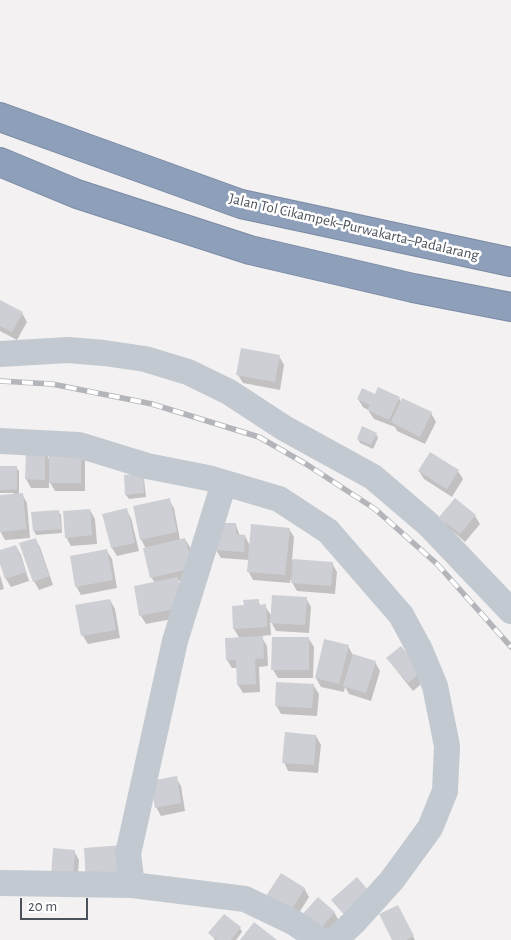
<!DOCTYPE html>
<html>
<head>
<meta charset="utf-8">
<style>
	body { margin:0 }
	#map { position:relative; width:511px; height:940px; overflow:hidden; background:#f3f1f1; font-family:"Alegreya Sans",sans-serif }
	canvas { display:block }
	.scale { position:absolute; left:20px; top:898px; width:68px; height:22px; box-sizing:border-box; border:2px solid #4b525c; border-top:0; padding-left:6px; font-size:15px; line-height:18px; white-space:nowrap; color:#4b525c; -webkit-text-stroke:4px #fff; paint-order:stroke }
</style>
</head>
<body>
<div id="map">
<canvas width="511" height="940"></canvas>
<div class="scale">20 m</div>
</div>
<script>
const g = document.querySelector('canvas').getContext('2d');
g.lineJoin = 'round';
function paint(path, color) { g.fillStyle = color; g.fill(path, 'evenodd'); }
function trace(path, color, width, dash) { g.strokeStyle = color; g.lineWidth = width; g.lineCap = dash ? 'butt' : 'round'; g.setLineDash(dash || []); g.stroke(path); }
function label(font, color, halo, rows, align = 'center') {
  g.font = font + ' "Alegreya Sans",sans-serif'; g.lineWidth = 5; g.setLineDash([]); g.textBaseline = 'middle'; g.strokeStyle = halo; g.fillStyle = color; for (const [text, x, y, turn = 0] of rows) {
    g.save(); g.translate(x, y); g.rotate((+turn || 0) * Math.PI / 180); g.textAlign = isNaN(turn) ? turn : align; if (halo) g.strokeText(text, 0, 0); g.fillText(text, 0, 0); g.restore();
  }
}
paint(new Path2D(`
	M0,301L22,313L27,322L17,340L0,331Z
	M279,356L284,365L280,390L243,383L238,375Z
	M375,395L399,398L401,402L431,413L436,422L425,444L397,431L395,427L374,419L368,410L363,407L358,399Z
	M376,434L378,438L373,449L360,443L358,439Z
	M27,451H45L50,461V452L85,460V491H55L49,481V488H31L26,479Z
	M16,467L19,471V495L22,494L27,503L30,538L5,540L0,531V496L14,495V493H0V468Z
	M419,471H458L463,479L452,497L424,479Z
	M125,476L144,479L146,497L129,499L126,495Z
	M169,500L174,508L180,540L185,539L190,547L197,576L178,581L182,587L188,616L146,624L141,616L135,587L155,583L151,577L146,549L141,539Z
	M126,509L131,518L139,551L117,556L112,548L104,515Z
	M90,510L95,519L97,544L71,546L66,537Z
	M58,511L61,515L62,533L36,535L34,531Z
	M475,516L480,524L465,542L446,525L441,517Z
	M236,525L240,536H245L250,546L289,529L294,537L292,560L332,563L337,572L335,594L297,591L290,579V583L253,580L248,571L249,560L221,558L216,550Z
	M35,539L40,547L53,585L39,590L34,581Z
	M16,546L21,555L29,581L11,587L6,579L0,560V552Z
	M107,551L112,559L117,588L81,595L76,586Z
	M0,575L4,589L0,590Z
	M306,598L311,607L309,633L276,631L270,620L271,635L261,636L267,646L268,666L259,667L260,692L243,693L238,685L237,668H232L227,660L240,639L234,629L245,606L258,601L261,606H265L272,617Z
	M110,600L115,609L120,638L88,644L83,636L77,606Z
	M309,639L314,647L313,678H278L273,670Z
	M348,646L353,655L375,662L380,671L371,701L349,694L345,687L344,692L321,687L316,678Z
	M388,658L426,680L413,691L393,666Z
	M314,686L319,694L317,716L281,714L276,705Z
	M316,736L321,745L318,773L288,771L284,762Z
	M176,778L181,786L185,811L161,816L156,807Z
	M74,851L79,860L77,887L57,886Z
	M304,888L309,897L294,921L271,907Z
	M334,912L339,921L334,940L307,925Z
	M402,915L415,940H394Z
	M240,928L242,932L236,940H215L210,933Z`), '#0003');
paint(new Path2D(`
	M0,300L23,312L12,332L0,326Z
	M241,348L280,355L275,382L236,375Z
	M378,387L400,397L389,420L367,410L370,405L357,399L362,388L375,394Z
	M402,398L432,412L420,437L391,422Z
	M362,426L377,433L371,445L357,439Z
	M26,450H45V480L25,479Z
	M81,450V483H49V451Z
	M430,452L459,470L447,489L418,471Z
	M0,466H17V489L0,490Z
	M143,473L144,493L125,495L124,475Z
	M23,493L26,529L0,532V495Z
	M170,498L177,532L140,540L133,506Z
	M455,498L476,515L460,534L439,517Z
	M127,508L135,543L111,548L102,514Z
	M90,509L92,535L65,538L63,511Z
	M59,510L61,529L33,531L31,512Z
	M221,523H236V534L245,535L244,552L215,550Z
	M251,524L290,528L285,575L247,572Z
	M36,538L49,576L33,582L19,543Z
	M185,538L193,568L150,578L143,548Z
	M16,545L26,572L5,579L0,564V550Z
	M107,549L113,580L75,587L70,556Z
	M293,559L333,562L331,586L291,583Z
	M178,577L184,607L139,616L134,586Z
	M272,595L307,597L305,625L270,623Z
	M110,599L116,630L81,636L75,605Z
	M259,599V605L266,604L267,627L233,629L232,606L244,605L243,600Z
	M263,636L264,658L255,659L256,684L237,685L236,660H226L225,638Z
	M272,637H309V670H271Z
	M324,639L349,645L339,684L315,678Z
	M401,646L423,671L408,683L386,658Z
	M353,654L376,661L366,693L343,686Z
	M276,682L314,684L312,708L275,706Z
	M285,732L316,735L314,765L282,763Z
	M177,776L181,803L155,808L150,781Z
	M123,845L125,879L86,882L84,848Z
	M53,848L75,850L73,879L51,878Z
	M281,873L305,888L289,914L264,899Z
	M357,877L373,896L348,919L331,900Z
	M318,897L335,912L318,931L301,916Z
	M398,905L414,936L406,940H392L379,914Z
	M224,914L241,927L231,940H217L208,933Z
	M254,922L277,940H240Z`), '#cecfd4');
const highway = new Path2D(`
	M0,117L241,204L511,262
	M0,162L77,194L250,250L413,288L511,307`);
trace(highway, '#7a8aa5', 30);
trace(new Path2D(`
	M0,354L68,350L104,353L145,359L188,372L229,392L284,428L373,477L428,524L511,611
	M0,441L79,445L147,466L208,478L279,499L328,531L401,615L420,650L435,686L447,746L445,791L430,828L392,880L354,922L335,940
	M0,883L132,885L245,899L293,922L320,940
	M132,885L128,854L175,641L224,483`), '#c3c9d0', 26);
trace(highway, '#8e9fb9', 28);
const rail = new Path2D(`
	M0,381L52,384L152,404L259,437L306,464L375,509L437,564L511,647`);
trace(rail, '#b3b5ba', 5.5);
trace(rail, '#fff', 4, [11]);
label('15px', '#4b525c', '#fff', [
	["Jalan Tol Cikampek–Purwakarta–Padalarang",354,227,13]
]);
</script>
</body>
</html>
